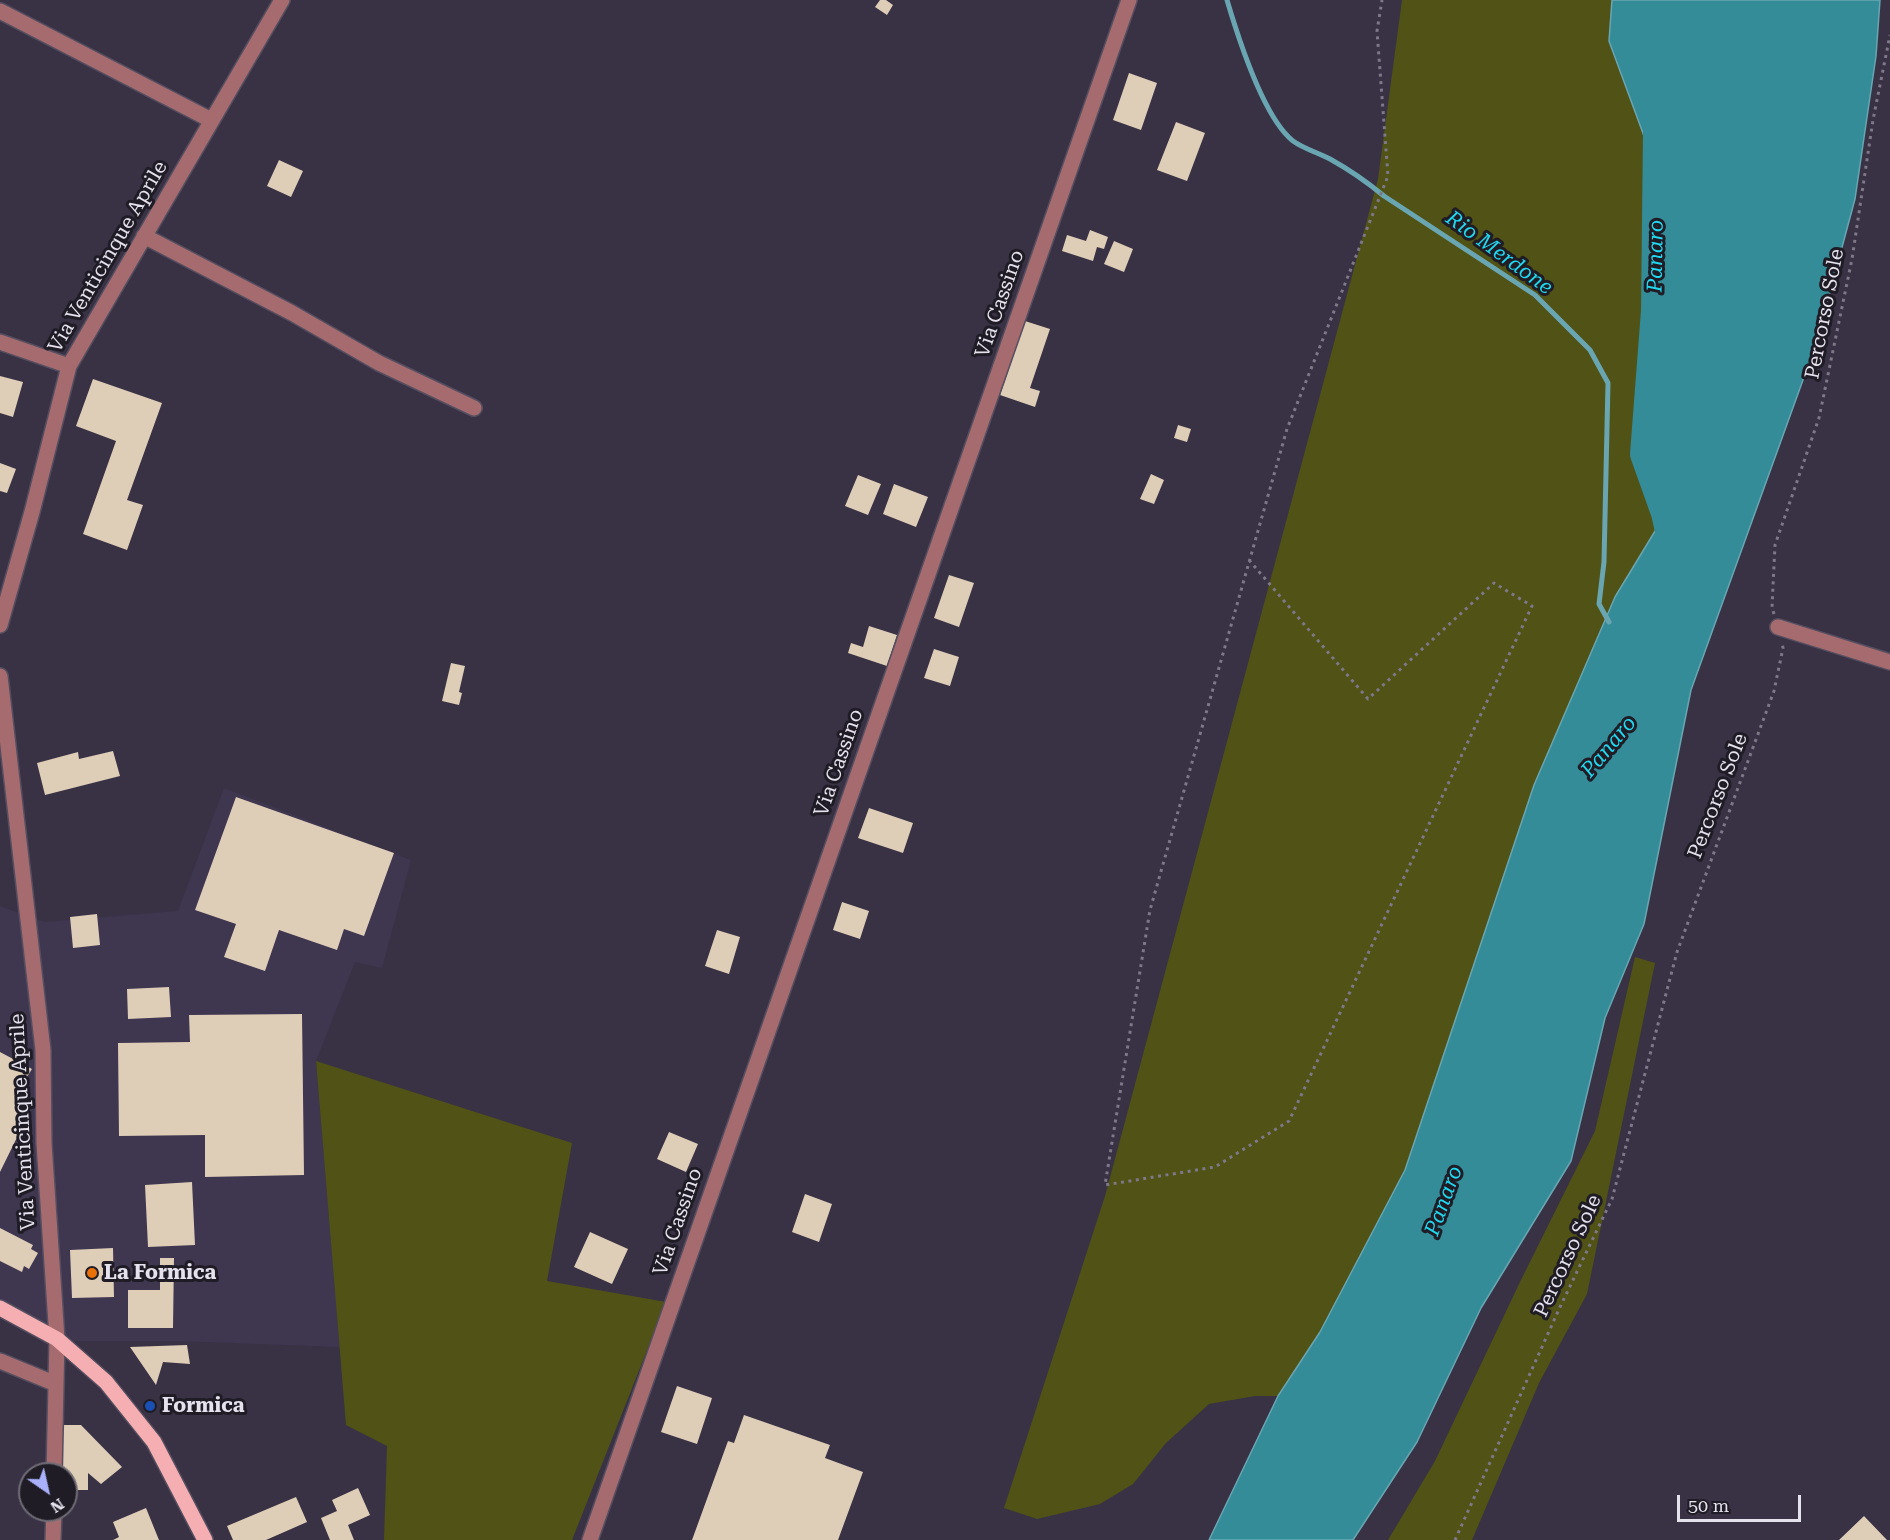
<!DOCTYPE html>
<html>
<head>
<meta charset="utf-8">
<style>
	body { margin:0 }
	#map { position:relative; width:1890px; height:1540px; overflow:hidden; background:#393245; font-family:"Roboto Serif",serif }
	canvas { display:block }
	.north { position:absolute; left:18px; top:1462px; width:60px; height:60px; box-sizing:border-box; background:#1f1c25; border:2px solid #6e6b75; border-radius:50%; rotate:146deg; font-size:16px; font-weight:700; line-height:24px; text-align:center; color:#e5e1ed }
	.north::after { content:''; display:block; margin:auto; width:21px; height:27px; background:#aab0fb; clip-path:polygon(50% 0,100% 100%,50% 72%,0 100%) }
	.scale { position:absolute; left:1677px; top:1495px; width:124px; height:27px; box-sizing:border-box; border:3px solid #e5e1ed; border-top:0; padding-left:8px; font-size:18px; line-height:21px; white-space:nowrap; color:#e5e1ed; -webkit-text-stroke:4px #1f1c25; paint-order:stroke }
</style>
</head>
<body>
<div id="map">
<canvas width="1890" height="1540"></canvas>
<div class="north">N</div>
<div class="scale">50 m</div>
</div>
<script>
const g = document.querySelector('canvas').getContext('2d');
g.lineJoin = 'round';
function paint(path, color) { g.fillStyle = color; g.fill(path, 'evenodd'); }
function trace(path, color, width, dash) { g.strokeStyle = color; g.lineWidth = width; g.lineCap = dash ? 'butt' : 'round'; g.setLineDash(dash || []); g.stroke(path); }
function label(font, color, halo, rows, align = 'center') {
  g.font = font + ' "Roboto Serif",serif'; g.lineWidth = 6; g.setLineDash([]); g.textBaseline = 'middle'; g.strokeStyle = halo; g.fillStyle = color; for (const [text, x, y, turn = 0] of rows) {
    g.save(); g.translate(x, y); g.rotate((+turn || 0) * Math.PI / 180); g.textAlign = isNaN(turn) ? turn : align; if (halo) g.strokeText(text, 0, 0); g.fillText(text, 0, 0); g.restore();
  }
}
paint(new Path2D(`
	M224,788L411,860L382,968L355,962L316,1061L340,1347L179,1341H49L0,1317V906L44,922L178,911Z`), '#3f3650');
paint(new Path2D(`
	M1402,0H1612L1609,41L1665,193L1645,454L1666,513L1615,597L1444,1056L1405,1170L1320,1332L1278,1396H1255L1209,1404L1166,1443L1133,1484L1100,1504L1037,1519L1004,1508L1105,1196L1378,179Z
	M1635,957L1655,963L1587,1294L1539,1383L1472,1540H1388L1435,1461L1520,1282L1595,1131Z
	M316,1061L572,1143L547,1281L666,1302L572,1540H384L387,1446L346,1425Z`), '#505216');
const water = new Path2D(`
	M1612,0H1880L1876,56L1855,199L1816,344L1691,690L1644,924L1605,1018L1571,1161L1481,1308L1417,1442L1353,1540H1209L1278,1396L1320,1332L1405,1170L1534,785L1615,597L1666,513L1645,454L1665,193L1609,41Z`);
paint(water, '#348c99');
trace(water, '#69a6b2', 1.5);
trace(new Path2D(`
	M1227,0C1238,37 1263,117 1293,141C1304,149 1319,153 1330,159C1350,170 1367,182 1384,196L1535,295L1590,350L1608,383L1604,562L1599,604L1609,622`), '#69a6b2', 5);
trace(new Path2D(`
	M1658,132L1656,311L1645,454L1666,513L1673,544`), '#348c99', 30);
paint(new Path2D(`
	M880,0H886L893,5L887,15L875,7Z
	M1129,73L1157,83L1141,130L1113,120Z
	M1176,122L1205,133L1187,181L1157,170Z
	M279,160L303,171L291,197L267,186Z
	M1090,230L1108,237L1104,249L1097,247L1093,261L1062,251L1067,235L1086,241Z
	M1114,241L1133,249L1124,272L1104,264Z
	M1025,321L1050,329L1030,388L1040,391L1035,407L1000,395Z
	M0,376L23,382L13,417L0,413Z
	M93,379L162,403L127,500L143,505L127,550L83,534L116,441L76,426Z
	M1178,425L1191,429L1187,442L1174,438Z
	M0,463L16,469L7,493L0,491Z
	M1151,474L1164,480L1154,504L1140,499Z
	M858,475L881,484L868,515L845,506Z
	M894,484L928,497L916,527L883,514Z
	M949,575L974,583L959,627L934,618Z
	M869,626L897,635L887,666L848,653L851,643L863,647Z
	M934,649L959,657L950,686L924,678Z
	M451,663L465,666L459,692L462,693L459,705L442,701Z
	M113,751L120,776L45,795L37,763L78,752L79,759Z
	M236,797L394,853L364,936L344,929L337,950L279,930L265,971L224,957L236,924L195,910Z
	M869,808L913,823L903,853L858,838Z
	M842,902L869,911L860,939L833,930Z
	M97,914L100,945L73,948L70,917Z
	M717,930L740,937L729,974L705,966Z
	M169,987L171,1017L128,1019L127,989Z
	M302,1014L304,1175L205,1177V1135L119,1136L118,1043L190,1042L189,1015Z
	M0,1052L32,1069L19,1089L35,1101L0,1172Z
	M669,1132L698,1144L686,1172L657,1159Z
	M192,1182L195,1245L148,1247L145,1185Z
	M805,1194L832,1204L819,1242L792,1232Z
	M0,1228L33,1245L31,1249L38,1253L29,1269L24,1266L22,1272L0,1261Z
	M590,1232L628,1249L612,1284L574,1267Z
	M113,1248L114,1297L72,1298L70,1250Z
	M160,1258H174L173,1328H128V1290H160Z
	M187,1345L190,1364L163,1362L156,1385L130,1347Z
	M677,1386L712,1398L697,1444L661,1432Z
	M744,1415L830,1445L825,1458L863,1472L838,1540H692L728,1441L734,1443Z
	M61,1425H81L122,1467L101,1484L88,1473V1490H75V1499L66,1498V1474H61Z
	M358,1488L370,1515L348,1525L354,1540H330L321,1518L337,1511L332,1500Z
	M296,1497L307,1522L266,1540H233L227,1526Z
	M146,1508L159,1540H113L119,1537L113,1522Z
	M1864,1516L1887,1540H1839Z`), '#decdb7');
const minor = new Path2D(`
	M0,11L211,120
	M144,236L292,313L379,363L474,408
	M0,342L69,366
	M0,625L32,512L69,366L282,0
	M1778,627L1890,662
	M0,676L43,1050L44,1143L57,1339L54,1474
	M0,1361L56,1384
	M53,1540L54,1510
	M590,1540L1129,0`);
const major = new Path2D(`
	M0,1308L57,1339L106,1382L154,1442L205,1540`);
trace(minor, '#554e60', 18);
trace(major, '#554e60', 18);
trace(new Path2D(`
	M1249,560L1368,699L1494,583L1532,606L1289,1121L1215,1167L1105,1185L1150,910L1287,429L1388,176L1377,31L1382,0
	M1774,614L1772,607L1775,545L1819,418L1852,259L1873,120L1890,35
	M1455,1540L1560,1307L1612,1199L1677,952L1774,691L1783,648L1782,643`), '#7e7889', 3, [3, 4.5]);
trace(minor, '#a56b6e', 15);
trace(major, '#f5aeb1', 15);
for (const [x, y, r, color] of [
	[92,1273,6,"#e8710a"],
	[150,1406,6,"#1a4fb4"]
]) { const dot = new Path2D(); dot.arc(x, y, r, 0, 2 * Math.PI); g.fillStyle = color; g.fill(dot); trace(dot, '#1f1c25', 2); }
label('20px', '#e5e1ed', '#1f1c25', [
	["Via Venticinque Aprile",108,257,-60],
	["Via Cassino",1000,304,-71],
	["Percorso Sole",1825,314,-79],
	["Via Cassino",839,763,-71],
	["Percorso Sole",1718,796,-69],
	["Via Venticinque Aprile",23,1122,-93],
	["Via Cassino",678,1222,-71],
	["Percorso Sole",1568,1256,-65]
]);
label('bold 20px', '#e5e1ed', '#1f1c25', [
	["La Formica",104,1273],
	["Formica",162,1406]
], 'left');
label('italic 21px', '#22d8ef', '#1f1c25', [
	["Rio Merdone",1499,253,36],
	["Panaro",1656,256,-89],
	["Panaro",1609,747,-50],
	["Panaro",1444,1201,-70]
]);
</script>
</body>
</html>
